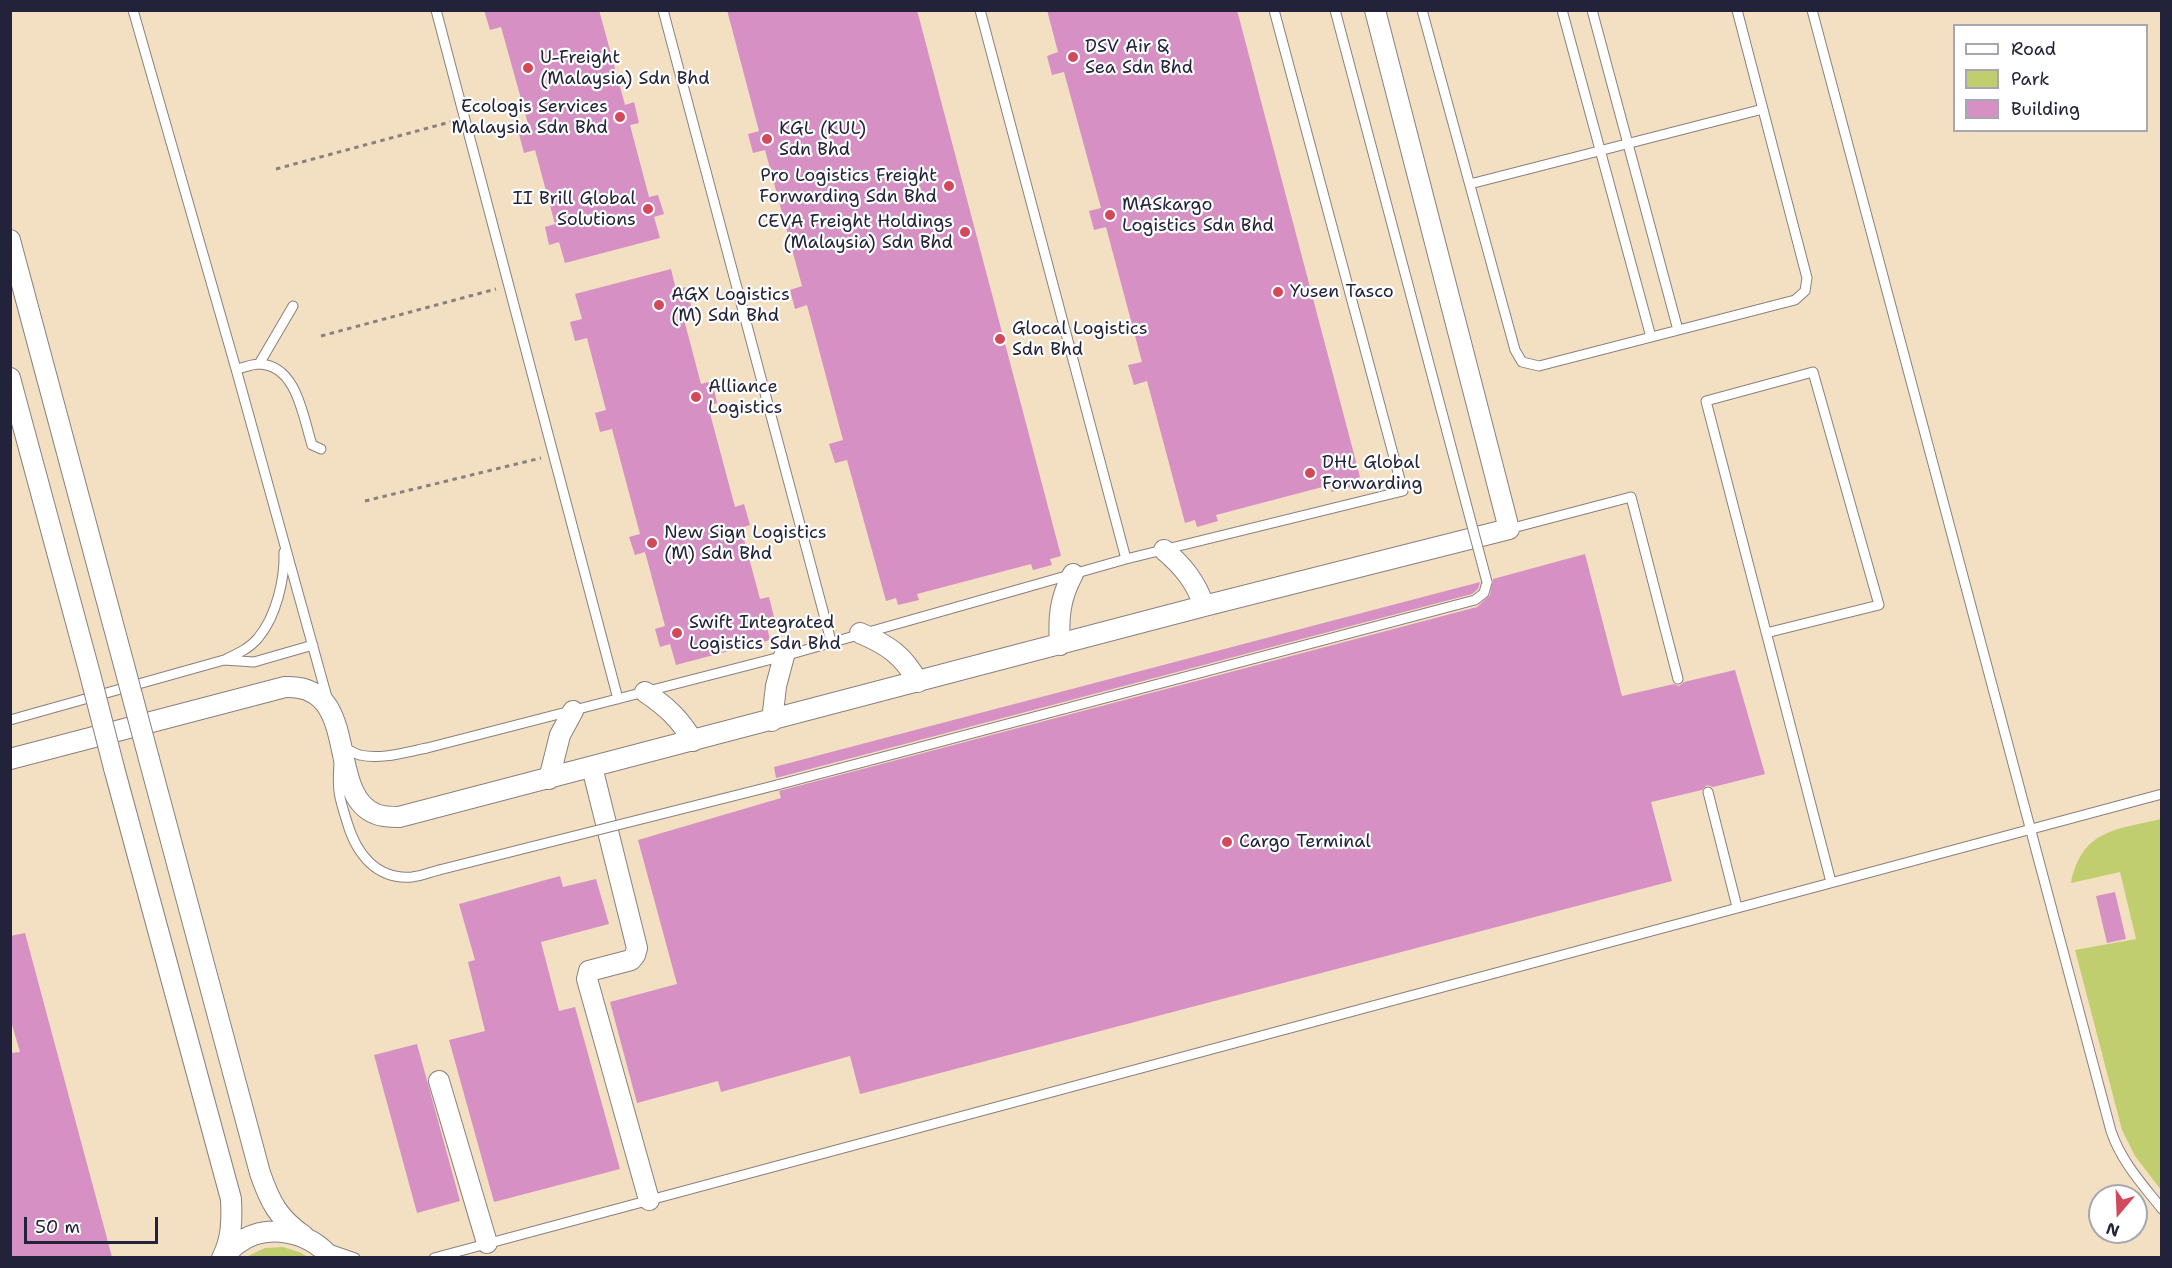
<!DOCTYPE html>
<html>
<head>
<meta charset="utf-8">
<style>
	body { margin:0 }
	#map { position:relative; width:2172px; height:1268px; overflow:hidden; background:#f3dfc2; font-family:"Shantell Sans",sans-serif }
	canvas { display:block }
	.frame { position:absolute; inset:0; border:12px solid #22223b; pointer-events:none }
	.legend { position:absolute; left:1953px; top:24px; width:195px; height:108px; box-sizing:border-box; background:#fff; border:2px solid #a7a7b1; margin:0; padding:8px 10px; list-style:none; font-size:18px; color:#22223b }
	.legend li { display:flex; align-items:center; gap:12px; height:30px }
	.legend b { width:30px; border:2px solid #a7a7b1 }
	.north { position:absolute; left:2088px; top:1184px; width:60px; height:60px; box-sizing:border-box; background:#fff; border:2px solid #a7a7b1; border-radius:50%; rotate:199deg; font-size:16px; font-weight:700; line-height:24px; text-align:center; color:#22223b }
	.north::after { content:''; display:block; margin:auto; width:21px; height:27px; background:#d1495b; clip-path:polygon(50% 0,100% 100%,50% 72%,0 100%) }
	.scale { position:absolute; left:24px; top:1217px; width:134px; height:27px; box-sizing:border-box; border:3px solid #22223b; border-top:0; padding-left:8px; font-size:18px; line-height:21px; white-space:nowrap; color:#22223b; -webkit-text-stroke:4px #fff; paint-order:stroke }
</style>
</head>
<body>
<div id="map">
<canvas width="2172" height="1268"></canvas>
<div class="frame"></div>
<ul class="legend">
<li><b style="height:8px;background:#fff"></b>Road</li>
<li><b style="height:16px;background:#c1ce6f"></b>Park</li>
<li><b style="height:16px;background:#d790c4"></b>Building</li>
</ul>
<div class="north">N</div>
<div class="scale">50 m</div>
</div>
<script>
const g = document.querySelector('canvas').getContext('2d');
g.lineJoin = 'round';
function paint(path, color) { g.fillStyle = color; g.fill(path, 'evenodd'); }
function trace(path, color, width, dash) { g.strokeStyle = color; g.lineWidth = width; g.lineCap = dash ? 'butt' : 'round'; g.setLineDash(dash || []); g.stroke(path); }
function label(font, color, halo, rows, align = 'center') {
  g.font = font + ' "Shantell Sans",sans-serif'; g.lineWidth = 4.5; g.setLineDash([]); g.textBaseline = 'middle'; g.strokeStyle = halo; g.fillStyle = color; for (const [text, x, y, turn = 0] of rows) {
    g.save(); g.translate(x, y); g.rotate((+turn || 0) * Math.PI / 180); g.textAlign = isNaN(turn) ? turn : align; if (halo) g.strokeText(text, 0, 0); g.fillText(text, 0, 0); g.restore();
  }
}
paint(new Path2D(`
	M2161,819H2162L2161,1190L2135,1156L2122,1130L2075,950L2136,939L2120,872L2071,883C2082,829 2116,830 2161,819Z
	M283,1247L299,1252L308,1257H246L265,1248Z`), '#c1ce6f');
paint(new Path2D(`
	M484,10H599L625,105L634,102L639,123L630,125L649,197L658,195L664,214L654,217L660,238L565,263L559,242L549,245L545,227L555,224L535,150L524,153L519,134L530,131L501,27L490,30Z
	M727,10H917L1061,556L1050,559L1052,565L1033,570L1031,564L917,594L919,600L898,605L896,598L886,601L847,460L835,463L829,444L843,440L807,305L795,309L790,290L802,286L765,150L753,153L748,134L759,131Z
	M1047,10H1237L1360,477L1349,481L1351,487L1332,492L1330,485L1216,515L1218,521L1197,527L1195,520L1185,523L1147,381L1134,385L1128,365L1142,362L1106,227L1094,230L1089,211L1101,208L1064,72L1052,75L1047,56L1058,52Z
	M671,269L676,290L686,287L692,309L682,312L701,384L712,381L717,403L708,406L735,507L744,504L750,525L741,528L760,599L769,597L774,617L765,619L770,640L676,665L670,644L660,647L655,629L665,626L645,552L635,555L629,537L640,534L612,429L600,432L595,413L606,410L587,338L575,341L570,322L582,319L575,294Z
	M1585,554L1622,696L1674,684L1679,686L1684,682L1735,670L1765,774L1713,787L1707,785L1702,790L1651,802L1672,881L860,1094L850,1056L721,1092L718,1081L637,1103L610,1002L677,984L638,840L781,798L779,791L1477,607L1490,595L1493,579Z
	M1480,582L1478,589L1472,594L776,778L774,767Z
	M560,876L563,887L596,879L609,924L541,942L559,1011L575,1007L620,1169L494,1202L449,1040L485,1031L468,962L475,960L459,904Z
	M2115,892L2126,939L2107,943L2096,896Z
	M25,933L112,1257H10V1053L20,1052L10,1018V936Z
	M417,1044L460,1201L417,1213L374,1055Z`), '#d790c4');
const lane = new Path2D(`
	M133,10L236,369L328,701
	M436,10L618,699
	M663,10L831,641
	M980,10L1126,559
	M1422,10L1515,350L1522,362L1539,366L1795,300L1805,291L1807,278L1737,10
	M1562,10L1651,337
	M1592,10L1678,330
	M1812,10L2111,1131C2121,1161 2142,1184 2162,1209
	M1470,184L1763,109
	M259,364L293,306
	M236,369C243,368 252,364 259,364C297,365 303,417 312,445L321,449
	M1509,529L1631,497L1678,679
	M1766,633L1879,605L1813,372L1706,401L1831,882
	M226,659C237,654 250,648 258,638C276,617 285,579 284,552
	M10,720L224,660L254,662L313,645
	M343,747C349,750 355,754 360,755C381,760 406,752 427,748L784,656L1126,559L1403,491L1274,10
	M339,763C337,790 339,797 347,822C356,853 376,880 412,877C421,876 431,872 439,870
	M777,785L1475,600L1484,593L1487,582
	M1708,792L1737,907
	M329,1249L355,1258
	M434,1258L2162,794`);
const street = new Path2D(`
	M10,240L124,665
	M10,378L90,674
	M1164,550C1183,566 1196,582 1204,606
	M860,633C888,645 903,655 918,682
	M1060,645C1058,617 1060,598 1073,574
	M645,692C667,707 679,718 693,741
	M772,721L776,686L784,656
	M10,759L285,687C362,683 325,795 376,814C383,817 391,817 399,817L1204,606L1509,529L1375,10
	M149,759L260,1173C270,1202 278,1218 304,1236
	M592,767L637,948L635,955L631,960L589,971L587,979L649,1200
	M114,768L231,1199C232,1220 232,1239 222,1258
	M549,779L560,735L573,711
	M439,1081L487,1243
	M223,1258C228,1253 232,1248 237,1244C266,1222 309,1231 331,1258`);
trace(lane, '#8a807e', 11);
trace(street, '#8a807e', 22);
trace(new Path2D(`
	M276,169L454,121
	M321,336L496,289
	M365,501L541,458`), '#8a807e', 3, [4.5, 4.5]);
trace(lane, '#fff', 9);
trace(street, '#fff', 20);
const laneBridge = new Path2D(`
	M1335,10L1487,582
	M439,870L777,785`);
const streetBridge = new Path2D(`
	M124,665L149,759
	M90,674L114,768`);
trace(laneBridge, '#8a807e', 11, []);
trace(streetBridge, '#8a807e', 22, []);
trace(laneBridge, '#fff', 9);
trace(streetBridge, '#fff', 20);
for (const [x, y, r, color] of [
	[1073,57,6,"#d1495b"],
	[528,68,6,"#d1495b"],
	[620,117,6,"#d1495b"],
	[767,139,6,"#d1495b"],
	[949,186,6,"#d1495b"],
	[648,209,6,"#d1495b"],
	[1110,215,6,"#d1495b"],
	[965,232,6,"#d1495b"],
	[1278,292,6,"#d1495b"],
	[659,305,6,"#d1495b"],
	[1000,339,6,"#d1495b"],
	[696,397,6,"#d1495b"],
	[1310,473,6,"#d1495b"],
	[652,543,6,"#d1495b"],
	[677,633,6,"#d1495b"],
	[1227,842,6,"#d1495b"]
]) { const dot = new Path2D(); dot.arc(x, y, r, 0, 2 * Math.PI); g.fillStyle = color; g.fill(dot); trace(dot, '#fff', 2); }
label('18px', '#22223b', '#fff', [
	["DSV Air &",1085,47],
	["Sea Sdn Bhd",1085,68],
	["U-Freight",540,58],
	["(Malaysia) Sdn Bhd",540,79],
	["Ecologis Services",608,107,"right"],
	["Malaysia Sdn Bhd",608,128,"right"],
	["KGL (KUL)",779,129],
	["Sdn Bhd",779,150],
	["Pro Logistics Freight",937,176,"right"],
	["Forwarding Sdn Bhd",937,197,"right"],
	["II Brill Global",636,199,"right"],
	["Solutions",636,220,"right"],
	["MASkargo",1122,205],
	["Logistics Sdn Bhd",1122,226],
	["CEVA Freight Holdings",953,222,"right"],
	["(Malaysia) Sdn Bhd",953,243,"right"],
	["Yusen Tasco",1290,292],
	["AGX Logistics",671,295],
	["(M) Sdn Bhd",671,316],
	["Glocal Logistics",1012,329],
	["Sdn Bhd",1012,350],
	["Alliance",708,387],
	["Logistics",708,408],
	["DHL Global",1322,463],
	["Forwarding",1322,484],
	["New Sign Logistics",664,533],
	["(M) Sdn Bhd",664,554],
	["Swift Integrated",689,623],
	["Logistics Sdn Bhd",689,644],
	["Cargo Terminal",1239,842]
], 'left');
</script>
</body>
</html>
